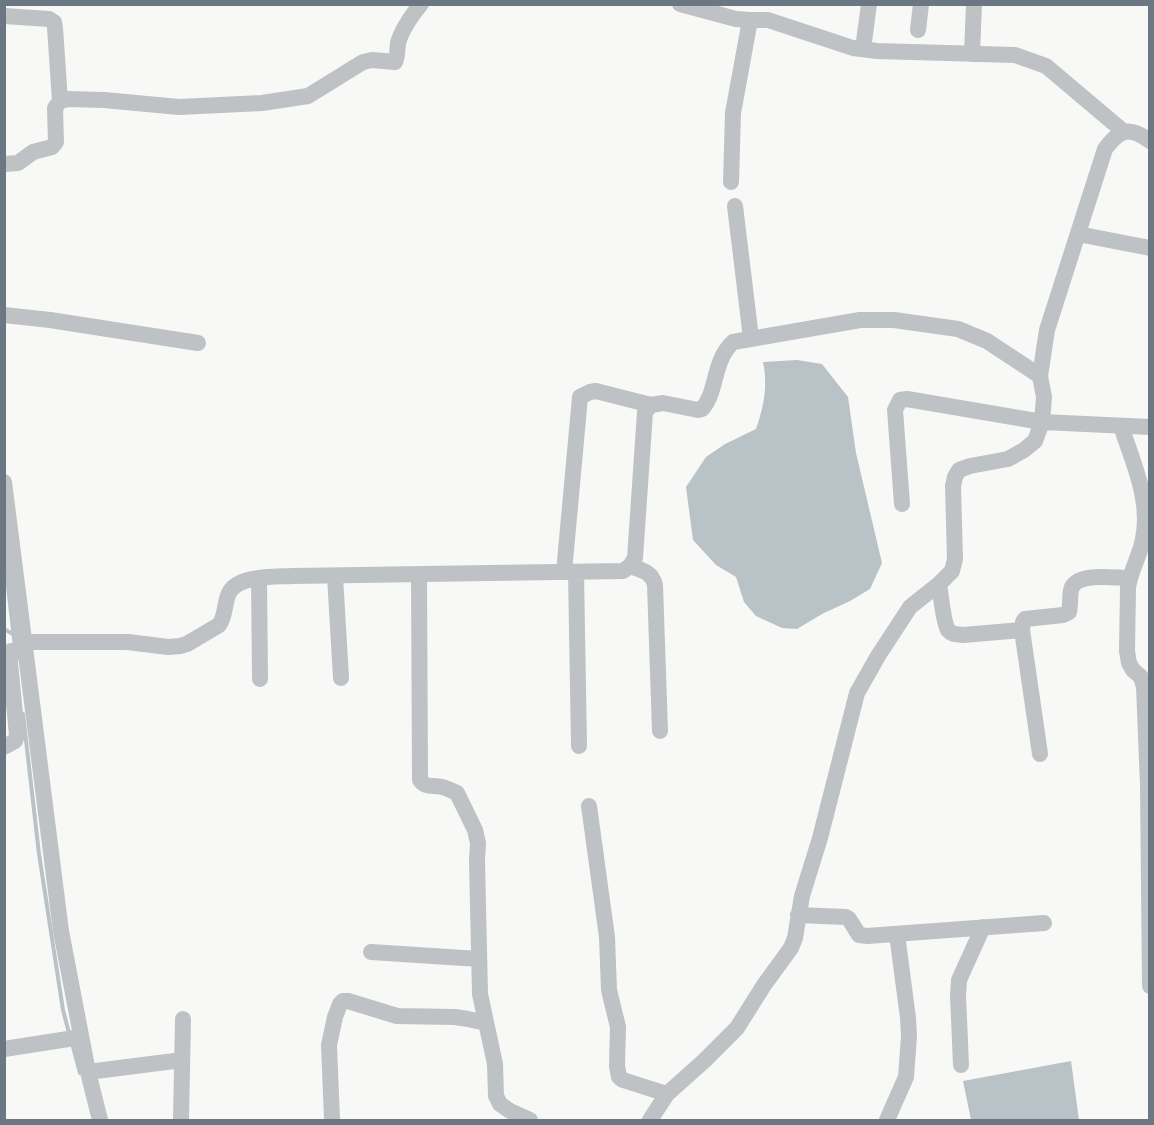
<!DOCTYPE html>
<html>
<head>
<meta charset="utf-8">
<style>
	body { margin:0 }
	#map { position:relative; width:1154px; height:1125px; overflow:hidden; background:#f8f8f6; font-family:Signika,sans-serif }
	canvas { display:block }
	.frame { position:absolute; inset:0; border:6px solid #6b7883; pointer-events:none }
</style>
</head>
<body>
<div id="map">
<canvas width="1154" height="1125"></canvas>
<div class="frame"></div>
</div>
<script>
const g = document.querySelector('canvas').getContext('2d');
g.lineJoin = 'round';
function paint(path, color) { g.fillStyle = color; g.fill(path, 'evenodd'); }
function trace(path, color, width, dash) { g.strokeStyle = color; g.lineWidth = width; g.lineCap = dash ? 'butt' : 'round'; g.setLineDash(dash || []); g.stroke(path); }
paint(new Path2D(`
	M797,360L822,364L848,397L856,453L882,563L870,589L850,601L822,614L797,629L782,628L756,616L744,602L736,577L716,565L693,540L686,487L706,457L725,444L756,429C764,406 768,386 763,362Z
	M1071,1061L1079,1120H971L963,1081Z`), '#b9c2c6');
trace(new Path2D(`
	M4,552L15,647
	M4,629L13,634
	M23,714L39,854L63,1010L69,1033
	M72,1043L80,1073`), '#b9c2c6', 4);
trace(new Path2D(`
	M680,4L736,19L750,20H768L853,48L877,51L1015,55L1046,66L1123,131
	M4,16L49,19L54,22L55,28L60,101L68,99L104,100L179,107L262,103L308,96L363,62L372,60L395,62C398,56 397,50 398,43C402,29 412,15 421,4
	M918,30L921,4
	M863,49L869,4
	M972,54L974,4
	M4,164L18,163L33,152L52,147L56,142L55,108L60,101
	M731,182L733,113L750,20
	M735,206L751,338
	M1078,234L1150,248
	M4,315L50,320L198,343
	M1121,426C1133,463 1151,500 1143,539C1140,556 1130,571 1128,588L1127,651L1129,663L1133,670L1141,677L1144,687L1148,785L1150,986
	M4,482L61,931L88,1072L100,1120
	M902,504L895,410L900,400L907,399L1042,422L1150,427
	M630,566C642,570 652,572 655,585L660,731
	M564,572L580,397L590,392L596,391L651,405
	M576,572L579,746
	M419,575L420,780C425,788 433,785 442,787C447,788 452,791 457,793L475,830L478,843L477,861L480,994L495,1064L496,1096L500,1104L510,1111L530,1120
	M335,576L341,678
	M259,578L260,679
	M939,584C941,594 943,622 948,630C952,635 957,634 963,635L1022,630L1040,754
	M1022,630L1023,622L1025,619L1063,615L1069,612C1071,604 1069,594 1072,587C1080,572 1115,578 1129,578
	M24,642H128L168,647L180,646L187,644L219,625C226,616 224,603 229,593C238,575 274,577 292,576L623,571L630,566L635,558L645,412L651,405L663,403L698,410L702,409C718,391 712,362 733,342L860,320H894L958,329L987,341L1040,376
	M4,747L15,741L17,735L9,652L11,651L25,653
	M589,806L607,937L609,990L618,1027L617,1066L619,1077L623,1080L667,1094
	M798,915L846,917L849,919L859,935L867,936L1044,923
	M371,952L479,959
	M4,1049L81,1037
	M961,1065L958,996L959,980L983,927
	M88,1072L182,1060
	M181,1120L183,1019
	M332,1120L329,1045L335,1017L340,1004L343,1001H348L397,1016L455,1017L468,1019L486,1023
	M650,1120L667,1094L704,1061L737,1028L764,985L791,948L795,938L802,896L820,838L857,693L878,656L910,607L939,584L952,571L955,559L953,486L955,477L959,470L970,466L1008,459L1024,450L1035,441L1042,422L1044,397L1040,376L1047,330L1105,149C1120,129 1129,126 1150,141
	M887,1120L906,1077L909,1036L908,1018L897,934`), '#bec2c5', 16);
</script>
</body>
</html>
